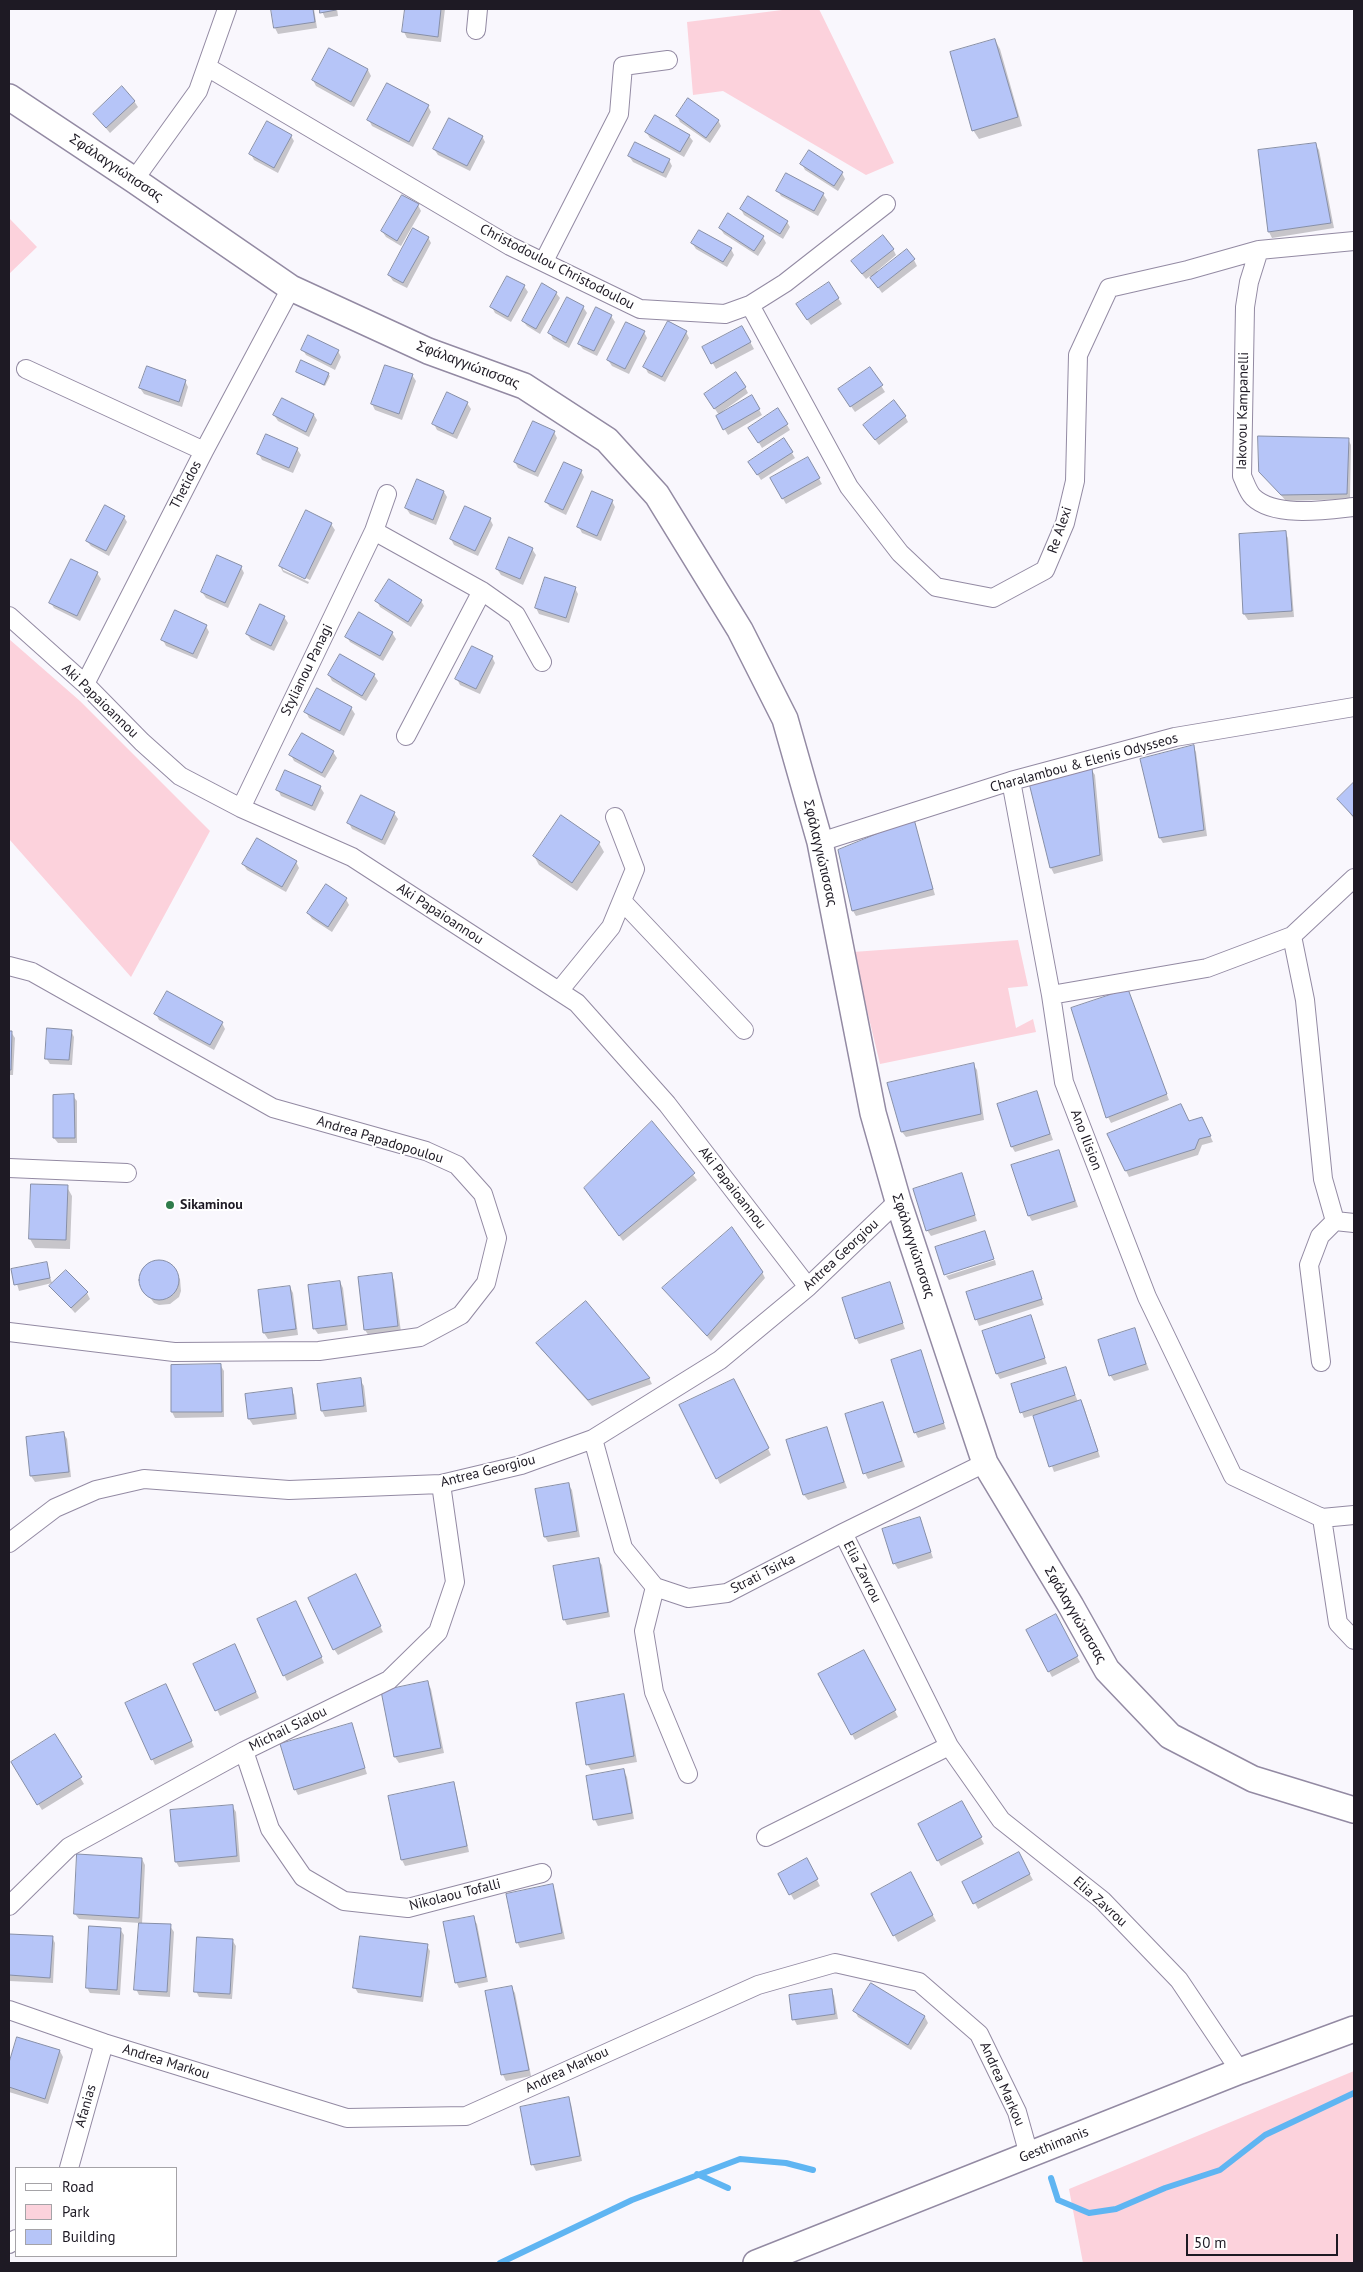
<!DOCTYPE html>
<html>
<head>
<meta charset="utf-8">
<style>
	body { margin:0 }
	#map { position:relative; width:1363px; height:2272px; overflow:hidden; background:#f9f7fd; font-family:"PT Sans",sans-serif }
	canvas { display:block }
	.frame { position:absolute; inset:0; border:10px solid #1e1a24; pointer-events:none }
	.legend { position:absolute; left:15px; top:2167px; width:162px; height:90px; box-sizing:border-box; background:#fff; border:1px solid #a5a3a7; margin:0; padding:6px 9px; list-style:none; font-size:15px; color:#1e1a24 }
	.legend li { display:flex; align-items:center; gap:10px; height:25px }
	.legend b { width:25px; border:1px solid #a5a3a7 }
	.scale { position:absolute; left:1186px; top:2234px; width:152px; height:22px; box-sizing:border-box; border:2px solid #1e1a24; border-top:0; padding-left:6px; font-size:15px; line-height:18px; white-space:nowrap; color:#1e1a24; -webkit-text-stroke:4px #fff; paint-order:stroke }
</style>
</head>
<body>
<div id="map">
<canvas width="1363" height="2272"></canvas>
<div class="frame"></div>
<ul class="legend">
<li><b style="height:6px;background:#fff"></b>Road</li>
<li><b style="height:14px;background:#fcd2dc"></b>Park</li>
<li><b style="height:14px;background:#b6c5f8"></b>Building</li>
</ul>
<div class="scale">50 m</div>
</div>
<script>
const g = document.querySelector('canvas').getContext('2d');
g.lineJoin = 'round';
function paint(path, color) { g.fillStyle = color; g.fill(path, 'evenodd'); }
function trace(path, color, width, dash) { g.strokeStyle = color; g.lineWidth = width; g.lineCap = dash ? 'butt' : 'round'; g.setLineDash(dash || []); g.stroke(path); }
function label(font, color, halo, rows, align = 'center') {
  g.font = font + ' "PT Sans",sans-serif'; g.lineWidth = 4; g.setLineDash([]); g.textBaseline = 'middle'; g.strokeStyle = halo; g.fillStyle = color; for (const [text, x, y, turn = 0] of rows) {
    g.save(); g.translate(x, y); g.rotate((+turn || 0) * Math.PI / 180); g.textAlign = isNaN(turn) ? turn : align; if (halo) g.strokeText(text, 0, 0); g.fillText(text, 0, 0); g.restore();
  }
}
paint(new Path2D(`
	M790,9H819L894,163L866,175L723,91L693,95L687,22Z
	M9,218L37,247L9,274Z
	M9,639L80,701L210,831L131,977L9,839Z
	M1018,940L1028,986L1008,988L1016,1028L1033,1019L1036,1032L880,1064L853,952Z
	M1354,2071V2263H1083L1069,2189Z`), '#fcd2dc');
paint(new Path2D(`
	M272,9H314L317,28L278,34L275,28Z
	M321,9H337L338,16L325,18Z
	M407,9H445L441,42L407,38L404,32Z
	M995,40L1000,49L1022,126L979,139L973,130Z
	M329,50L368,70L371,76L354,107L316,86L313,80Z
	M134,101L138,107L110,133L94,114Z
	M428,106L431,112L413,147L372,126L369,120Z
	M677,116L718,120L721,126L710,143L680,122Z
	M646,132L689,136L693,141L684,157L650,138Z
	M291,136L294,141L278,173L254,160L251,154Z
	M482,136L485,142L470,171L438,155L434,149Z
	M1315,144L1319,150L1334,228L1272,238L1269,232L1259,152Z
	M629,156L669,160L672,166L666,178L633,162Z
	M802,164L842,173L845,179L838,191L805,170Z
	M786,175L823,194L827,200L818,216L781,196L778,191Z
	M418,205L421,211L401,246L386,237L382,231Z
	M741,209L787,222L790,227L783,239L744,215Z
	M720,228L763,237L766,243L758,256L724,234Z
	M428,237L431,243L407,288L393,281L389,275Z
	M692,243L731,249L734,255L727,267L696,249Z
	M893,249L896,255L877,271L878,273L914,260L917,266L882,293L870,276L866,279L856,267Z
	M524,286L528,292L511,322L495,313L492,307Z
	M556,293L560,298L540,334L527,326L523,321Z
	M838,298L842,304L811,325L801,311Z
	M567,299L583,307L587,313L569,348L553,339L550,333Z
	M611,316L615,322L597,356L583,349L579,344Z
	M742,327L754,349L716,369L704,348Z
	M644,332L647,338L629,374L612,366L608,360Z
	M686,332L689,338L665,382L648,373L645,367Z
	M303,350L338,351L341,357L335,370L306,355Z
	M870,368L885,392L855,412L843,395Z
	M297,372L328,374L330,376L325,386Z
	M412,375L416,381L402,420L375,410L372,404Z
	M185,381L188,387L182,407L144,394L140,388Z
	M745,387L748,393L723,411L724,412L752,397L762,415L728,435L717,416L719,415L709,400Z
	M467,403L471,409L457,439L437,430L434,424Z
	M778,410L790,430L762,448L750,428Z
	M274,415H314L317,420L309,437L278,421Z
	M905,416L908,422L879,445L864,425Z
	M554,432L557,438L538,477L518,468L515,462Z
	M1348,439L1351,445L1350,499L1286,501L1260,471Z
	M784,440L795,458L761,480L750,462Z
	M297,449L301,455L293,473L262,460L259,454Z
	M807,458L822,484L786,504L772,479Z
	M581,471L584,477L566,515L550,507L546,502Z
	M444,492L447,497L436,525L410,514L406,508Z
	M612,501L615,507L601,541L582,533L579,527Z
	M124,517L127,522L109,556L91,546L87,541Z
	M490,519L493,525L478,556L454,545L451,539Z
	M331,524L335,530L310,580L283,567V570L309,582L308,584L283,572L280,566Z
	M1285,532L1288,538L1294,617L1248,620L1244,614Z
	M532,549L536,555L523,585L501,575L497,569Z
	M241,567L244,573L228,608L206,598L202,592Z
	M97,573L101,579L80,621L54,608L51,603Z
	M575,588L578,594L569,623L539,614L536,608Z
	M377,601H421L424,606L411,627L380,607Z
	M284,617L288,623L274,651L251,640L247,634Z
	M206,626L209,632L197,659L166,646L163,640Z
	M392,633L396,639L383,661L350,642L347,637Z
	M492,657L495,663L480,694L460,685L457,679Z
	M329,675H374L378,681L366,701L332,681Z
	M351,708L355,714L344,736L309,718L306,712Z
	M1193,746L1196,752L1207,836L1163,843L1160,838Z
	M333,752L337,758L325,778L294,761L291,755Z
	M1091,769L1095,775L1103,861L1054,874L1051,868L1031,784Z
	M1354,784V819L1339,799Z
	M320,787L324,793L315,811L281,796L278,790Z
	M394,813L398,819L385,845L352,829L349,823Z
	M914,821L935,895L856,916L853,911Z
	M599,843L604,852L577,891L539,865L534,856Z
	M296,862L299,868L286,892L247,870L243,864Z
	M346,899L349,905L332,932L312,919L308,913Z
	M1127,990L1169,1100L1111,1123L1108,1117Z
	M156,1014L222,1023L225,1029L214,1050L159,1020Z
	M71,1031L74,1037L72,1065L50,1064L46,1058Z
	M9,1032H11L15,1038L13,1075H9Z
	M973,1064L977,1070L984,1120L906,1137L902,1132Z
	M1036,1093L1053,1140L1015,1152L1012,1147Z
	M73,1096L77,1101V1143H58L54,1138Z
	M1189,1122L1205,1125L1213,1142L1202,1145L1198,1155L1129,1177L1108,1134Z
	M652,1123L697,1180L623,1241L589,1194Z
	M1059,1152L1078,1207L1032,1221L1029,1216Z
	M964,1180L977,1221L931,1236L927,1230Z
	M67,1187L72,1196L70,1249L35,1248L30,1239Z
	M995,1260L996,1265L949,1280L946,1276Z
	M161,1262L167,1264L180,1279L181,1291L179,1297L170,1304L159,1305L154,1303L142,1287V1275L149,1265Z
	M46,1264L52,1283L19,1291L13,1270Z
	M762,1272L765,1278L711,1341L664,1288Z
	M1032,1272L1044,1305L979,1326L967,1293Z
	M391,1274L394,1280L401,1332L369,1336L365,1330Z
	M340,1282L343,1288L348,1330L318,1334L314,1328Z
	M889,1284L905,1329L859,1344L856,1338Z
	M51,1286L87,1293L90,1299L75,1313Z
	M290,1287L293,1293L298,1335L268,1339L264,1333Z
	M586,1303L649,1378L652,1384L592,1406L541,1349L538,1343Z
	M1030,1316L1047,1364L1000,1379L997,1374Z
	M1134,1330L1149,1370L1114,1381L1110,1375Z
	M920,1352L946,1429L918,1438L915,1432Z
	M221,1366L224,1371V1417L175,1418L172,1412Z
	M1065,1368L1078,1402L1081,1401L1084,1407L1100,1457L1054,1472L1034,1415L1024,1418L1012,1385Z
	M360,1380L364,1386L367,1412L325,1417L322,1411L319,1385Z
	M737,1386L771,1455L720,1484L681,1406Z
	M291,1389L294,1395L297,1419L253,1425L249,1419L246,1395Z
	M883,1403L905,1467L868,1479L865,1473Z
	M826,1429L847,1488L808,1500L804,1495Z
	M64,1434L67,1439L71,1477L35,1482L31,1476L27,1438Z
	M568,1484L572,1490L580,1537L548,1542L545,1537Z
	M922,1525L933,1558L898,1569L894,1563Z
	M598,1560L602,1565L610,1617L567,1625L564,1619Z
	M358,1581L383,1632L338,1655L334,1649Z
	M299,1608L324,1663L287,1681L284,1675Z
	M1055,1616L1080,1662L1052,1677L1028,1631Z
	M864,1651L898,1717L855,1740L820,1674Z
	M237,1652L259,1698L220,1716L195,1664Z
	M428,1683L431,1689L444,1753L399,1763L395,1757Z
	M169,1691L194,1747L155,1765L126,1704Z
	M623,1696L626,1701L637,1762L591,1770L587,1764Z
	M351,1724L367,1774L298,1795L295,1789Z
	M55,1736L84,1784L42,1810L12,1762Z
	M624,1771L627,1777L634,1819L598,1826L595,1820Z
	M453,1784L456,1790L469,1852L405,1866L402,1860Z
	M962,1802L984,1844L941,1866L919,1825Z
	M232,1806L236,1812L240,1862L179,1867L176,1862Z
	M1018,1853L1033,1880L978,1909L964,1882Z
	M142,1859L145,1865L142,1924L170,1926L174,1932L170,1997L139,1995L136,1989L140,1923L79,1919L75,1914Z
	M807,1860L820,1886L794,1900L780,1875Z
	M910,1874L936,1921L898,1942L872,1894Z
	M552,1886L555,1891L565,1939L520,1948L517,1942Z
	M473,1918L477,1924L488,1982L459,1988L456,1982Z
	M120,1929L124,1935L120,1995L90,1993L87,1988Z
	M9,1935L52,1937L55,1943L53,1983L9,1981Z
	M232,1940L236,1946L232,1999L199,1997L196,1991Z
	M427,1946L430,1951L423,2002L358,1993L355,1988Z
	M871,1984L925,2017L928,2023L911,2050L858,2017L855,2011Z
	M511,1987L515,1993L531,2076L506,2081L503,2075L486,1992Z
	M831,1990L834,1996L838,2019L797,2025L794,2019Z
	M18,2038L60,2051L63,2057L48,2104L9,2092V2067Z
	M568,2099L571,2104L582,2161L536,2171L533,2165L522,2108Z`), '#0003');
trace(new Path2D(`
	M697,2174L728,2188
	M1051,2178L1058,2200L1089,2213L1116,2209L1165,2188L1220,2170L1265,2135L1354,2093
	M500,2263L632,2200L740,2159L786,2163L813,2170`), '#5fb5f2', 6);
const building = new Path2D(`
	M271,9H313L315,22L274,28Z
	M320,9H336V10L320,13Z
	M405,9H441L438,37L402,32Z
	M995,39L1018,117L972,131L950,52Z
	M329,48L368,69L351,102L312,80Z
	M387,83L429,105L409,142L367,120Z
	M122,86L135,101L106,128L93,114Z
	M688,98L719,120L706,138L676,116Z
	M655,115L690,135L680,152L645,132Z
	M449,118L483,136L467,166L433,149Z
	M267,121L292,135L274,168L249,154Z
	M635,142L670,159L663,173L628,156Z
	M1316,143L1331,223L1268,232L1258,150Z
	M809,150L843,172L834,186L800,164Z
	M786,173L824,193L814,211L776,191Z
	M402,195L419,204L397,241L381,231Z
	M748,196L788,221L780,234L740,209Z
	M728,213L764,236L754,251L719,228Z
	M413,228L429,237L403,283L388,275Z
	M699,230L732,248L723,262L691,243Z
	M883,235L894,249L862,274L851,261Z
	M907,249L915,259L878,288L870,278Z
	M507,276L525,285L508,317L490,307Z
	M829,282L839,298L807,320L796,304Z
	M542,283L557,292L536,329L522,321Z
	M567,297L584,306L566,343L548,333Z
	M596,307L612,315L594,351L578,344Z
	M668,321L687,331L662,377L643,367Z
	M626,322L645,331L625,369L607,360Z
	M742,326L751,342L711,364L702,347Z
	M308,335L339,350L331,365L301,350Z
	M301,360L329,373L324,385L296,372Z
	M385,365L413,374L399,414L371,404Z
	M147,366L186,380L179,402L139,388Z
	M870,367L883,385L850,407L838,389Z
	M736,372L746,387L714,409L704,394Z
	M447,392L468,402L453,434L432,424Z
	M752,395L760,409L723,430L716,416Z
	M282,398L314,414L306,432L273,415Z
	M894,400L906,416L875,440L863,425Z
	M778,408L788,424L758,443L748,428Z
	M533,421L555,431L535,472L514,462Z
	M266,434L298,448L289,468L257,454Z
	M1258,436L1349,438L1347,494L1281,495L1259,472Z
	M784,438L793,452L757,475L748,462Z
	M808,457L820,478L782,499L770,478Z
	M564,462L582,470L563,510L545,502Z
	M417,479L444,491L433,520L405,508Z
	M592,491L613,500L597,536L577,527Z
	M105,505L125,516L106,551L86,541Z
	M465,506L491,518L475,551L450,539Z
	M306,510L332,523L305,579L279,566Z
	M1286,531L1292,611L1243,614L1239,534Z
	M509,537L533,548L520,579L496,569Z
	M217,555L242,566L225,603L201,592Z
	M71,559L98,572L77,616L49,603Z
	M545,577L576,587L566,618L535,608Z
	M389,579L422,600L408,622L375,601Z
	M260,604L285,616L271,646L246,634Z
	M175,610L207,625L193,654L161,640Z
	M359,612L393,632L380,656L345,637Z
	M472,646L493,656L476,689L455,679Z
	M340,654L375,674L362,696L328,675Z
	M317,688L352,707L340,731L304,712Z
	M302,733L334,751L322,773L289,755Z
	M1194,745L1204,830L1159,838L1140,759Z
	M1092,767L1100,855L1050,868L1029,783Z
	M285,770L321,786L312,806L276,790Z
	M1354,782V817L1337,799Z
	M361,795L395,812L382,840L347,823Z
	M561,815L600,842L572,883L533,856Z
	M914,819L933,889L852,911L838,850Z
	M257,838L297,861L282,887L242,864Z
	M326,884L347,898L328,927L307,913Z
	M1128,989L1167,1094L1106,1118L1071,1008Z
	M167,991L223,1022L210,1045L154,1014Z
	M47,1028L72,1030L69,1060L45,1059Z
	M9,1031H12L11,1070H9Z
	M974,1063L981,1114L901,1132L887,1083Z
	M1037,1091L1050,1134L1011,1147L997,1104Z
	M74,1094L75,1138H53V1095Z
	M1181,1104L1189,1121L1202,1117L1211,1136L1199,1139L1195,1149L1125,1171L1107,1134Z
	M652,1121L695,1173L619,1236L584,1188Z
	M1059,1150L1075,1201L1028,1216L1011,1165Z
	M962,1173L975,1215L926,1231L913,1189Z
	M31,1184L68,1185L66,1240L29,1239Z
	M732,1227L763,1272L707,1336L662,1288Z
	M985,1231L994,1259L944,1275L935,1247Z
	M139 1280a20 20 0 1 1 40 0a20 20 0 1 1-40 0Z
	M47,1262L50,1278L14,1285L11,1269Z
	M66,1270L88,1292L71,1308L49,1286Z
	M1033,1271L1042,1299L975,1320L966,1292Z
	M392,1273L398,1326L364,1330L358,1277Z
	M340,1281L346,1325L313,1329L308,1285Z
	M890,1282L903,1323L855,1339L842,1298Z
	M290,1286L296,1329L263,1333L258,1290Z
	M586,1301L650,1378L588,1400L536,1343Z
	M1031,1315L1045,1358L996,1374L982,1331Z
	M1135,1328L1146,1364L1109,1376L1098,1340Z
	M921,1350L944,1423L914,1433L891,1360Z
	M221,1364L222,1412H171V1365Z
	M1066,1367L1075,1395L1020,1413L1011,1384Z
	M361,1378L364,1406L321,1411L317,1384Z
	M734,1379L769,1448L716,1479L679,1405Z
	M292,1388L295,1414L248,1419L245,1394Z
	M1081,1400L1098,1451L1049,1467L1033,1416Z
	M883,1402L902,1461L863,1474L845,1414Z
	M827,1427L844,1482L803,1495L786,1440Z
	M64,1432L69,1472L30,1476L26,1437Z
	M569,1483L577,1531L544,1537L535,1489Z
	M920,1517L931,1552L893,1564L882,1529Z
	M599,1558L608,1612L563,1620L553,1566Z
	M356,1574L381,1626L333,1650L308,1598Z
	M296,1601L322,1657L283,1676L257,1619Z
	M1056,1614L1078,1656L1048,1672L1026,1630Z
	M235,1644L256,1692L215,1711L193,1664Z
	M864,1650L896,1710L851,1735L818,1674Z
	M428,1681L441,1748L394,1757L381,1691Z
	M166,1684L192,1741L151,1760L125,1703Z
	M624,1694L634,1756L586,1765L576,1703Z
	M352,1723L365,1768L294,1790L280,1744Z
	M55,1734L82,1777L37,1805L11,1762Z
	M624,1769L632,1813L593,1820L586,1776Z
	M454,1782L467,1846L401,1860L388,1796Z
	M962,1801L982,1837L937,1861L918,1824Z
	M233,1805L237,1856L175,1862L170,1810Z
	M1019,1852L1030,1874L973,1904L962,1882Z
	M77,1854L142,1858L139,1918L74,1914Z
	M807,1858L818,1879L789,1895L778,1874Z
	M911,1872L933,1915L893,1936L871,1894Z
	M553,1884L562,1933L516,1943L506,1894Z
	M474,1916L486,1977L455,1983L443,1922Z
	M139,1923L171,1924L167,1992L134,1990Z
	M89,1926L121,1928L117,1990L86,1988Z
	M9,1934L53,1936L50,1978L9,1975Z
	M360,1936L428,1944L421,1997L353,1988Z
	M197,1937L233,1939L230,1994L194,1992Z
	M871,1983L925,2016L908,2045L853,2011Z
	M512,1986L529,2070L501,2075L485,1991Z
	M832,1989L835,2014L792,2020L789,1995Z
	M17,2037L60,2050L45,2099L9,2087V2063Z
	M569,2097L580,2156L531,2165L520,2107Z`);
paint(building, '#b6c5f8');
trace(building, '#878fa7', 1);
const street = new Path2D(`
	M476,30L478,9
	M207,67L510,246L640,309L725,314L750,305L785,283L886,204
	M134,180L198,91L227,9
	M1259,250L1249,282L1245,307L1242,476C1245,482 1248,492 1253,497C1275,518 1326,510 1354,507
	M544,261L619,114L623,66L668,60
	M750,305L849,487L900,553L936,587L993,598L1045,570L1065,523L1075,481L1078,355L1109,288L1188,270L1259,250L1354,241
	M26,369L204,451
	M374,531L482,591L516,615L542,662
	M9,616L85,684L142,742L180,776L241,808L352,857L577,1003L667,1104L808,1287
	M85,684L204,451L291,288
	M406,736L482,591
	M1011,781L1051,995L1064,1082L1147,1297L1233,1476L1322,1518L1354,1515
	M241,808L374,531L387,494
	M820,842L1011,781L1175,737L1354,707
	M622,901L744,1030
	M1292,936L1305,1000L1323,1179L1335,1221L1320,1236L1309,1265L1321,1362
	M9,966L32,972L273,1108L426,1151L457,1165L483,1194L497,1238L486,1283L461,1315L420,1337L319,1351L174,1352L9,1332
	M559,991L611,927L635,869L615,817
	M1051,995L1207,968L1292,936L1354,878
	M9,1168L127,1173
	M1335,1221L1354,1223
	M593,1439L623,1548L655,1587L688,1598L727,1593L843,1533L985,1463
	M1322,1518L1338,1623L1354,1640
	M843,1533L949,1746L1001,1820L1102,1900L1179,1980L1240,2071
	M9,1543L55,1508L96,1490L144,1479L289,1490L441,1484L521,1465L593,1439L720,1360L808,1287L898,1201
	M655,1587L644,1631L654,1692L688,1774
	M244,1751L270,1829L303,1877L344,1901L408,1908L542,1873
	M766,1837L949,1746
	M9,1906L69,1847L244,1751L389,1680L438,1632L455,1582L441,1484
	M9,2010L104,2043L347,2118L466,2116L758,1985L835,1963L919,1982L979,2034L1017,2112L1029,2155
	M69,2168L104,2043
	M9,2244L16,2239`);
const secondary = new Path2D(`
	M9,97L134,180L291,288L428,351L524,386L607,440L657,495L740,630L785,719L820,842L873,1113L898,1201L985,1463L1071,1606L1107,1670L1170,1736L1253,1779L1354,1810
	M756,2263L1240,2071L1354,2029`);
trace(street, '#938aa3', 20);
trace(secondary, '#938aa3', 28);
trace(street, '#fff', 18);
trace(secondary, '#fff', 25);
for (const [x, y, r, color] of [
	[170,1205,5,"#2f7c4b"]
]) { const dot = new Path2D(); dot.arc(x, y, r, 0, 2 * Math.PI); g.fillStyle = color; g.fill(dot); trace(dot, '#fff', 2); }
label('14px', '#1e1a24', '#fff', [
	["Σφάλαγγιώτισσας",116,168,34],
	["Christodoulou Christodoulou",557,267,27],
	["Σφάλαγγιώτισσας",468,365,21],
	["Iakovou Kampanelli",1243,411,-89],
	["Thetidos",186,485,-63],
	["Re Alexi",1060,530,-71],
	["Stylianou Panagi",307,670,-64],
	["Aki Papaioannou",100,701,44],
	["Charalambou & Elenis Odysseos",1084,763,-15],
	["Σφάλαγγιώτισσας",820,853,77],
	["Aki Papaioannou",440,914,33],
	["Andrea Papadopoulou",380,1140,17],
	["Ano Ilision",1086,1140,69],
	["Aki Papaioannou",732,1188,52],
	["Σφάλαγγιώτισσας",913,1246,72],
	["Antrea Georgiou",841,1255,-43],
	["Antrea Georgiou",488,1471,-14],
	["Elia Zavrou",862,1572,63],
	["Strati Tsirka",763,1574,-27],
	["Σφάλαγγιώτισσας",1075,1615,60],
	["Michail Sialou",288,1729,-26],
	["Nikolaou Tofalli",455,1895,-14],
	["Elia Zavrou",1100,1902,42],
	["Andrea Markou",166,2062,17],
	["Andrea Markou",567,2070,-25],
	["Andrea Markou",1002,2084,66],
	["Afanias",86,2106,-74],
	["Gesthimanis",1054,2145,-22]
]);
label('bold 14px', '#1e1a24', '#fff', [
	["Sikaminou",180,1205]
], 'left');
</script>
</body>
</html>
